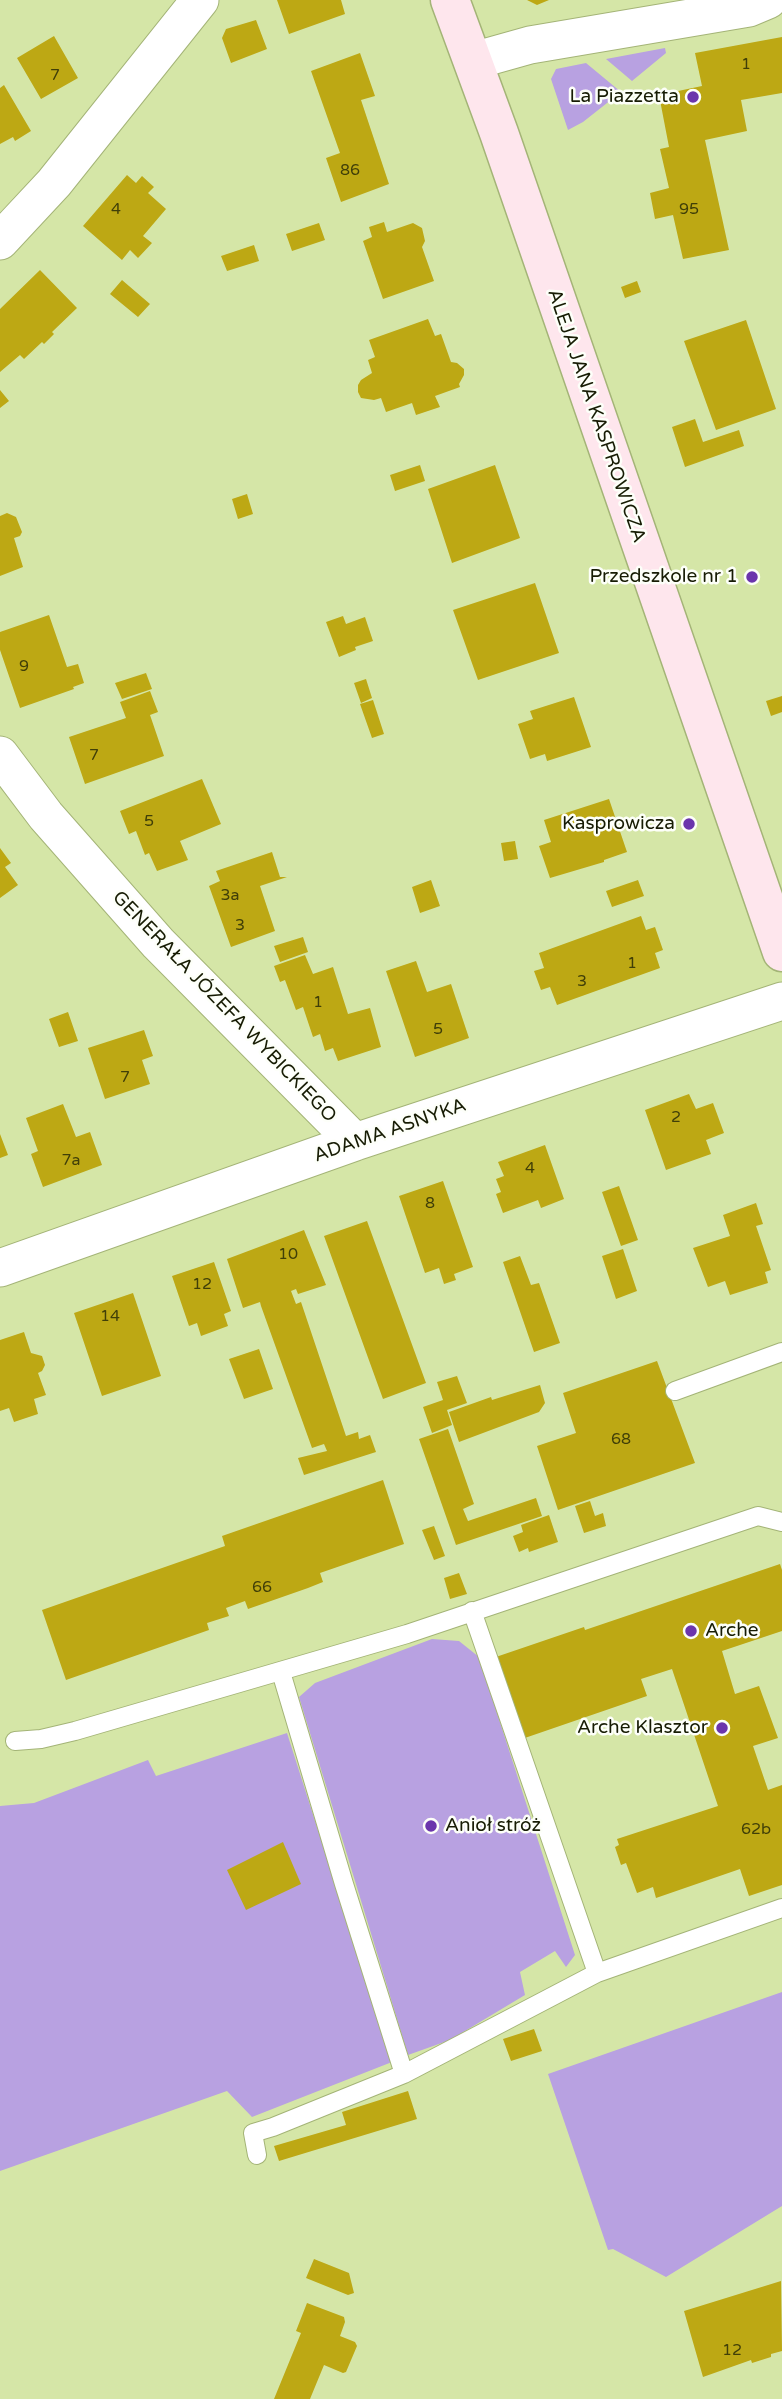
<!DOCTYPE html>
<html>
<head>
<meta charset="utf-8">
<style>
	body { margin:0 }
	canvas { display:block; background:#d5e6a7 }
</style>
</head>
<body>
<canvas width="782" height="2399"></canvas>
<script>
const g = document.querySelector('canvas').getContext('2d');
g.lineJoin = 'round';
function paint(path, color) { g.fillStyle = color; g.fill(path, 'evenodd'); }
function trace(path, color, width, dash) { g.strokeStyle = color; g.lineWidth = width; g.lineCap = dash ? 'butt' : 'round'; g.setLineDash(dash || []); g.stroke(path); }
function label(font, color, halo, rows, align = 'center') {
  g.font = font + ' "Varela Round",sans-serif'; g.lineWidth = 5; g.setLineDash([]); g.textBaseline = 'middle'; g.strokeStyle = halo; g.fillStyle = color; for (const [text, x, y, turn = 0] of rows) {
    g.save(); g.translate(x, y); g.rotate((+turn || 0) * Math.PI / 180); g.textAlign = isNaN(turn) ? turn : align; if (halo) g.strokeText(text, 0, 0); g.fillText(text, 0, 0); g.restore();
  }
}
paint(new Path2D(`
	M665,48L666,53L632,81L606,59Z
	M586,63L621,92L583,122L568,130L551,79L556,69Z
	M432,1639L459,1641L479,1657L575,1955L566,1967L555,1951L520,1972L525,1995L450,2040L408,2055L299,1697L315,1683Z
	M287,1733L392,2062L252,2117L227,2091L0,2171V1806L34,1803L148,1760L156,1776Z
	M782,1992V2206L666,2277L613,2249L608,2250L548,2074Z`), '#b8a1e1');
paint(new Path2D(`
	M277,0H341L345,14L289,34Z
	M527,0H549L537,5Z
	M256,20L267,49L231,63L222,38L226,29Z
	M54,36L78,78L41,99L17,58Z
	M782,37V93L741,100L747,131L705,140L729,250L683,259L673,215L655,219L650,193L669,188L660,149L669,147L659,95L702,86L695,53Z
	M360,53L375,96L361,100L389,184L341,202L326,158L340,153L311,71Z
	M4,85L31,131L15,141L13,137L0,144V88Z
	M127,175L136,183L142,176L154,187L148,193L166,209L143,236L152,243L138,258L130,250L122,260L83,226Z
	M384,222L387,232L413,223L422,228L425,241L422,247L434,281L383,299L363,241L372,237L369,227Z
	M319,223L325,240L292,251L286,234Z
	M254,245L259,261L227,271L221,256Z
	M40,270L77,308L52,332L54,334L44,344L42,342L24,359L20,355L0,372V309Z
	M122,280L150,304L138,317L110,294Z
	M637,281L641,292L625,298L621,287Z
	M428,319L435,336L441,334L451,362L457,363L464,369V375L459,384L460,387L435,396L440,407L416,415L412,403L386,412L381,398L374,400L361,398L358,392V385L361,380L372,373L368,360L375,357L369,340Z
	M746,320L776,409L716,430L684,341Z
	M0,390L9,401L0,408Z
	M695,419L703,442L739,430L744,446L685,467L672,427Z
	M420,465L425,481L395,491L390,475Z
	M495,465L520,538L452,563L428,489Z
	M247,494L253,514L238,519L232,499Z
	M7,513L16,517L22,532L20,536L14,538L23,567L0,576V516Z
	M535,583L559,653L478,680L453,610Z
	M49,615L67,667L78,664L84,683L73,687L74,689L20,708L0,650V632Z
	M343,616L346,624L365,617L373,641L355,647L356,650L339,657L326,622Z
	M146,673L152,689L122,699L115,683Z
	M366,679L372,698L361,703L354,683Z
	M150,691L158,712L150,715L164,756L85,784L69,737L126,718L120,702Z
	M782,696V712L771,716L766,701Z
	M574,697L591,747L547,761L545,754L530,759L518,724L533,719L530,711Z
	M373,700L384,734L372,738L360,704Z
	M202,779L221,824L180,841L188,860L157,871L149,853L145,855L136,831L129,834L120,811Z
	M609,799L627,852L604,860V862L550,878L539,846L551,842L544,820Z
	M515,841L518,859L504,861L501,843Z
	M0,848L11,863L5,867L18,885L0,898Z
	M272,852L280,877H287L260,886L275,931L231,947L209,886L220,881L216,871Z
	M431,880L440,906L420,913L412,887Z
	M638,880L644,896L612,907L606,891Z
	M641,916L646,930L655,927L663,950L655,953L660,968L557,1005L550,987L541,990L534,971L544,968L539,953Z
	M303,937L308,952L280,962L274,946Z
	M305,955L313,974L333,967L348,1014L370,1008L381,1047L338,1061L333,1048L325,1051L320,1034L313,1037L303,1007L296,1010L285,980L280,982L274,966Z
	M416,961L427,992L451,984L469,1038L415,1057L386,971Z
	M68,1012L78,1041L59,1047L49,1019Z
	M144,1030L153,1056L142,1060L150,1084L105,1099L88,1048Z
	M689,1094L696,1109L713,1103L724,1133L706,1140L711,1154L666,1170L645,1110Z
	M63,1104L76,1137L90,1132L102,1165L43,1187L31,1154L38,1151L26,1118Z
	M0,1134L8,1155L0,1158Z
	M545,1145L564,1199L541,1208L538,1200L503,1213L496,1194L501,1192L496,1179L504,1176L498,1162Z
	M443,1181L473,1267L454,1274L456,1280L444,1284L439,1268L425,1273L399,1196Z
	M619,1186L638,1240L621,1246L602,1192Z
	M756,1203L763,1224L756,1226L771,1270L765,1272L768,1283L730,1295L725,1281L708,1287L693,1248L730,1236L723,1215Z
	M367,1221L426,1383L383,1399L324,1236Z
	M304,1230L326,1285L298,1294L296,1289L291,1291L296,1304L301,1302L346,1436L358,1432L359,1439L370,1435L376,1452L304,1475L298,1458L327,1451L324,1444L312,1448L261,1306L260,1302L243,1308L227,1259Z
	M623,1249L637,1291L616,1299L602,1256Z
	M520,1256L531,1285L539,1283L560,1343L534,1352L503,1262Z
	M214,1262L231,1311L224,1314L228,1326L201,1336L197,1323L189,1326L172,1276Z
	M133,1293L161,1376L102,1396L74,1313Z
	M24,1332L31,1353L42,1356L45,1365L42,1371L38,1373L46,1395L34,1399L38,1414L14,1422L9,1408L0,1411V1340Z
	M259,1349L273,1389L244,1399L229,1359Z
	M657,1361L695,1463L558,1510L537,1446L576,1433L563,1393Z
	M457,1376L467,1403L447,1410L452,1425L432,1433L423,1407L443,1400L437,1382Z
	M540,1385L545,1403L539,1412L459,1442L449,1412L491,1397L492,1400Z
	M448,1429L474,1504L463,1509L468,1521L536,1498L542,1516L456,1545L419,1439Z
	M383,1480L404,1544L320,1573L323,1582L308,1588L248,1609L245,1601L226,1608L229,1616L207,1623L209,1630L66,1680L42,1610L225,1546L222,1536Z
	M590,1501L595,1516L603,1513L606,1526L584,1533L575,1506Z
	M549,1515L558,1542L529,1552L528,1548L519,1552L513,1536L523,1532L521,1525Z
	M434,1526L445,1556L434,1560L422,1530Z
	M780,1564L782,1570V1631L722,1651L735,1694L759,1686L778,1738L753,1746L768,1790L782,1785V1885L749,1896L740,1869L656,1898L653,1887L637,1893L626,1863L621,1865L615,1847L619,1845L617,1839L718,1806L672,1669L641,1679L647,1696L519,1740L490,1659L584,1627L585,1630Z
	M459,1573L467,1594L450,1599L444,1578Z
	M283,1842L301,1884L246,1910L227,1870Z
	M534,2029L542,2051L511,2061L503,2039Z
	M408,2091L417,2119L279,2161L274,2146L346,2125L342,2112Z
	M314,2259L349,2273L354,2293L348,2295L306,2278Z
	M781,2281L782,2351L771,2354V2357L752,2363L751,2360L703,2377L684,2311Z
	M307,2303L344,2317L345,2322L340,2336L355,2342L357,2346L346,2372L343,2373L324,2365L310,2399H274L301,2333L296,2331Z`), '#bda814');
const lane = new Path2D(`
	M675,1391L782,1352
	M472,1611L597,1973
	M281,1672L344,1884L404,2074
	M15,1741L41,1739L75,1731L407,1634L758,1516L782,1522
	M257,2155L253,2133L273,2127L404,2074L597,1973L782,1908`);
const street = new Path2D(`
	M473,61L530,45L749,8L768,0
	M0,241L54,183L200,0
	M0,755L46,816L158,943L355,1142
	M0,1268L355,1142L782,1001`);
const secondary = new Path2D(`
	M450,0L499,133L782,952`);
trace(lane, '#a4b477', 20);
trace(street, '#a4b477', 39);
trace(secondary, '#a4b477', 41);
trace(lane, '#fff', 18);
trace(street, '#fff', 37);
trace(secondary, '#fee6ed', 38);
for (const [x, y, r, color] of [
	[693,97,7,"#6b35ac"],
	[752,577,7,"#6b35ac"],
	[689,824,7,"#6b35ac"],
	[691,1631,7,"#6b35ac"],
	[722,1728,7,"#6b35ac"],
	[431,1826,7,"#6b35ac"]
]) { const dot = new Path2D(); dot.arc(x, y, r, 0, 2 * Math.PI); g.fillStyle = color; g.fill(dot); trace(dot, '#fdfff9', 2.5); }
label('16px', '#403f08', null, [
	["1",746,65],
	["7",55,76],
	["86",350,171],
	["4",116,210],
	["95",689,210],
	["9",24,667],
	["7",94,756],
	["5",149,822],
	["3a",230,896],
	["3",240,926],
	["1",632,964],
	["3",582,982],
	["1",318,1003],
	["5",438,1030],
	["7",125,1078],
	["2",676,1118],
	["7a",71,1161],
	["4",530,1169],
	["8",430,1204],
	["10",288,1255],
	["12",202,1285],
	["14",110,1317],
	["68",621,1440],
	["66",262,1588],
	["62b",756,1830],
	["12",732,2351]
]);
label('19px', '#171c04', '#fdfff9', [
	["La Piazzetta",679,97],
	["Przedszkole nr 1",738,577],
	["Kasprowicza",675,824],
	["Arche",705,1631,"left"],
	["Arche Klasztor",708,1728],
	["Anioł stróż",445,1826,"left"]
], 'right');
label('19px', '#171c04', '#fdfff9', [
	["ALEJA JANA KASPROWICZA",596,416,71],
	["GENERAŁA JÓZEFA WYBICKIEGO",224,1007,46],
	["ADAMA ASNYKA",390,1131,-19]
]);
</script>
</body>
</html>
